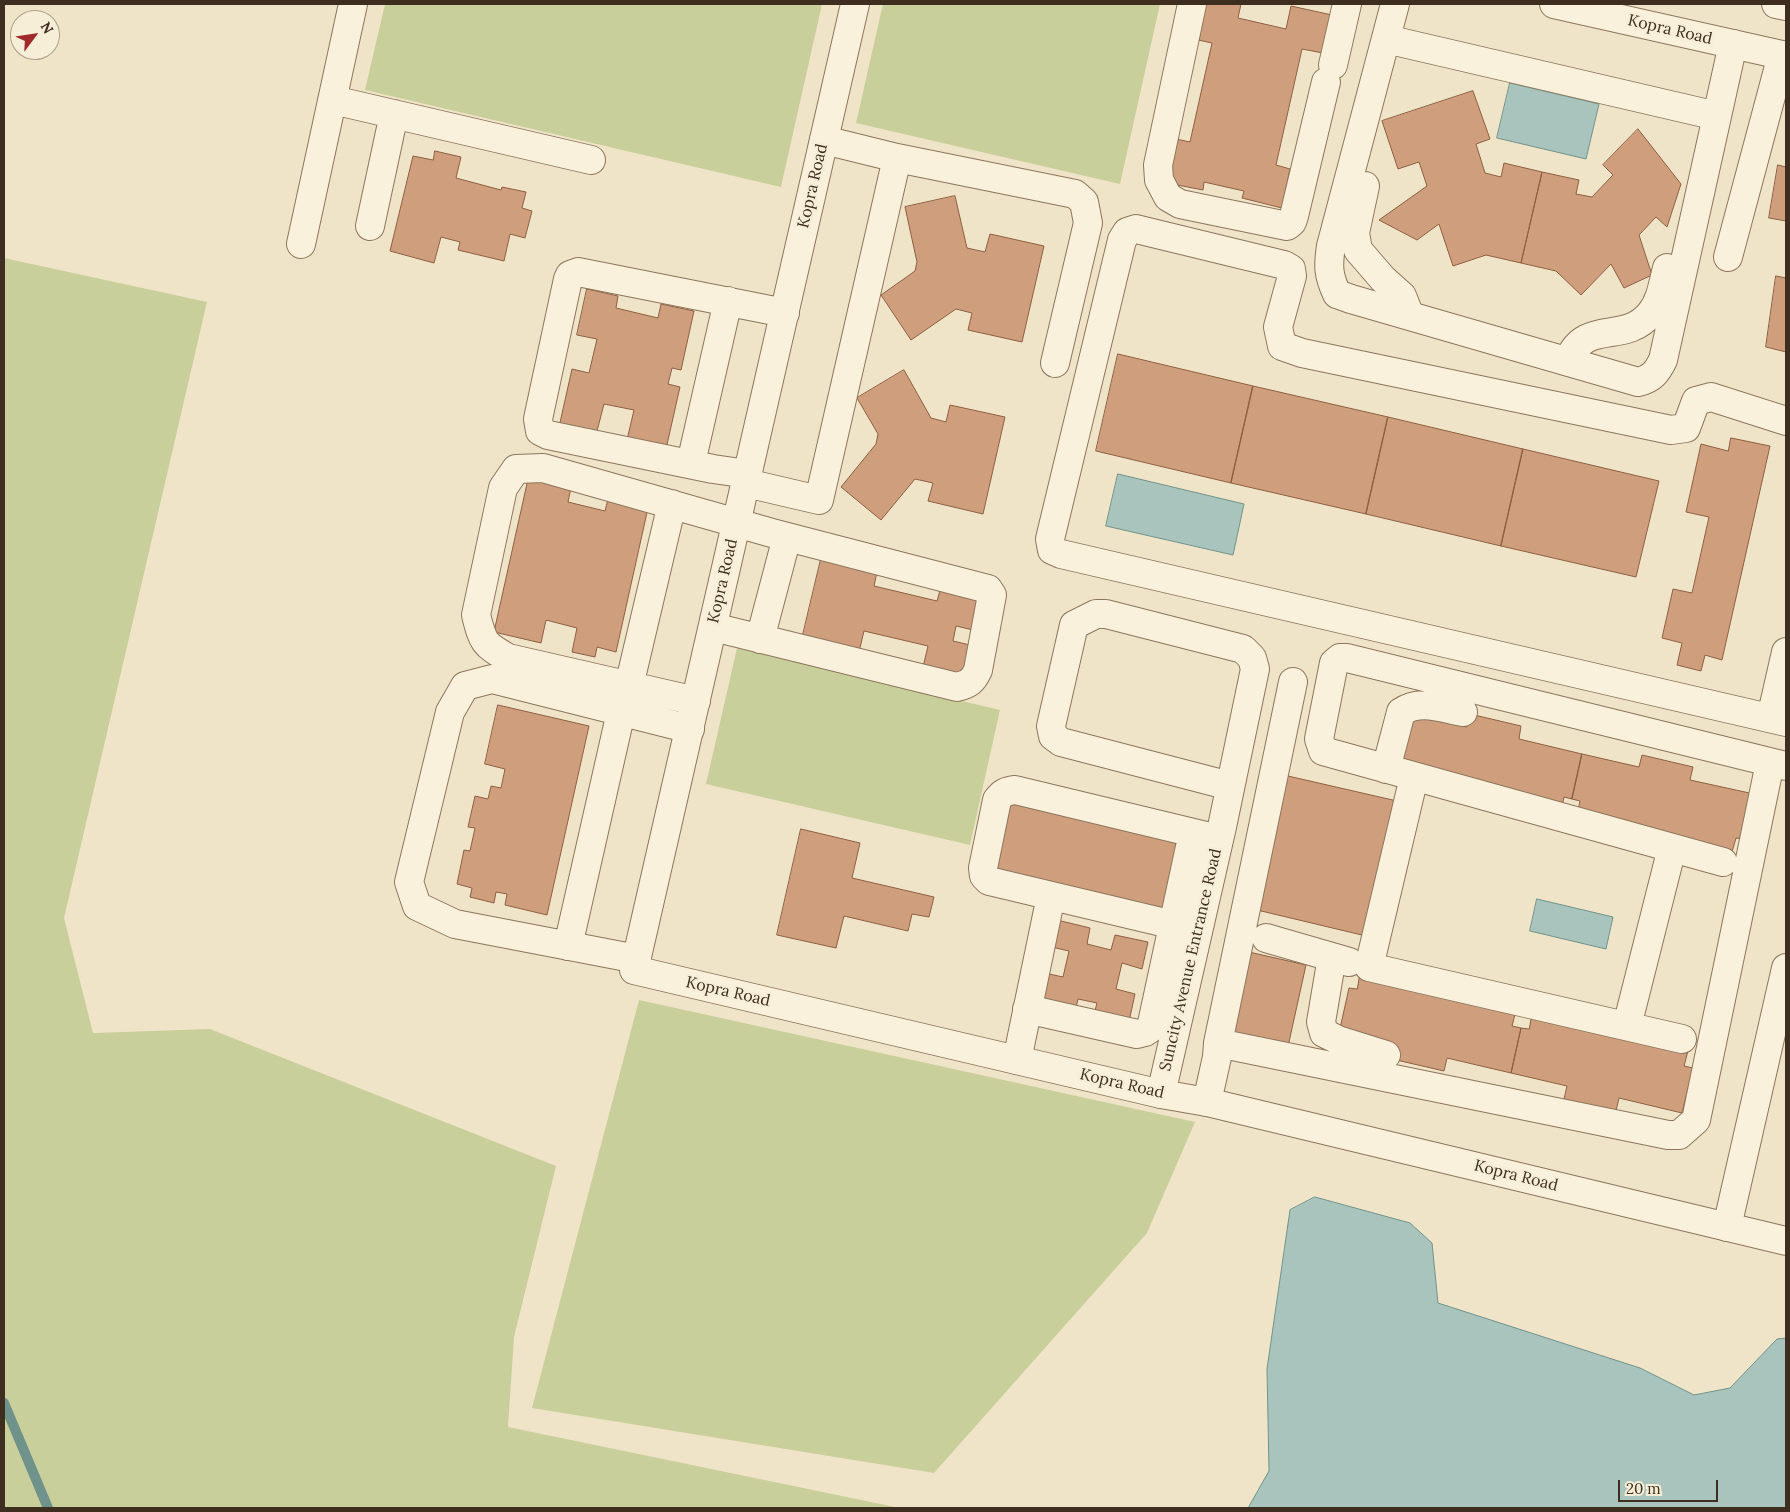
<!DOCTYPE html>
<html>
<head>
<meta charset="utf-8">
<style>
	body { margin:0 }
	#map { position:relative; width:1790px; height:1512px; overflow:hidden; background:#f0e4c8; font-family:Lora,serif }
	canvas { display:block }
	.frame { position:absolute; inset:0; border:5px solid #3d2e20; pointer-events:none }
	.north { position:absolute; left:10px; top:10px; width:50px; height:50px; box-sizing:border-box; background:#f7eed8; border:1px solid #ada18e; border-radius:50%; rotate:59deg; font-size:14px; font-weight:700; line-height:20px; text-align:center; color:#3d2e20 }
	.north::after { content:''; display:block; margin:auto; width:18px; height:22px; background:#9e2a2b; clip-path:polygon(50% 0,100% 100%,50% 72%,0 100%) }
	.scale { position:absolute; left:1618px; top:1480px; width:100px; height:22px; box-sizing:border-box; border:2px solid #3d2e20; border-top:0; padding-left:6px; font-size:15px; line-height:18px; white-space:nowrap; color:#3d2e20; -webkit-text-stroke:4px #f7eed8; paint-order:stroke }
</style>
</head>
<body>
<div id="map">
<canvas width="1790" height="1512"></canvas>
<div class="frame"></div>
<div class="north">N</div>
<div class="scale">20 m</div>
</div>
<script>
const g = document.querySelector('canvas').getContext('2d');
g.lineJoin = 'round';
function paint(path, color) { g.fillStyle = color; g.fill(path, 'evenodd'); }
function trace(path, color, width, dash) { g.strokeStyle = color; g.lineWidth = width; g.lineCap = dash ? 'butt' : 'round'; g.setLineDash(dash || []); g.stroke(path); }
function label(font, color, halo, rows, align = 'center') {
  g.font = font + ' Lora,serif'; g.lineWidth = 5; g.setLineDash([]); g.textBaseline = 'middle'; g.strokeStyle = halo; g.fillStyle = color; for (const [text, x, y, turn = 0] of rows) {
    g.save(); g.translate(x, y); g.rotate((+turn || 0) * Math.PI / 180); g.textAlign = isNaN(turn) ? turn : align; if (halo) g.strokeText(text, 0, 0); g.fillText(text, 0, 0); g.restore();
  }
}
paint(new Path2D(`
	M385,4H822L781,187L365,90Z
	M883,4H1160L1120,184L856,123Z
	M4,258L207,302L64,918L93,1033L210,1029L556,1166L514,1337L508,1427L900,1508H4Z
	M737,648L1000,710L970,845L706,784Z
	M639,1000L1195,1122L1147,1233L934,1473L532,1408Z`), '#c9cf9b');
const water = new Path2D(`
	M1510,83L1599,104L1586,159L1497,138Z
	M1118,474L1244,504L1233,555L1106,526Z
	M1537,899L1613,917L1606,949L1530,931Z
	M1315,1197L1410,1223L1432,1243L1438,1303L1640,1368L1694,1395L1730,1388L1777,1339L1786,1338V1508H1248L1269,1471L1267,1369L1290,1210Z`);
paint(water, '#a9c4bc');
trace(water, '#6f938a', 1);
trace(new Path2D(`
	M4,1403L48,1508`), '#6f938a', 10);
const building = new Path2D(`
	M1206,4H1241L1238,18L1286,29L1291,6L1332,15L1323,53L1302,49L1276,165L1290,169L1282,208L1242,198L1244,191L1204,182L1203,190L1167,183L1176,139L1190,142L1212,43L1198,40Z
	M1473,91L1490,139L1476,144L1485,173L1501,177L1504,163L1542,172L1521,263L1486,255L1453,266L1439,224L1417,240L1379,220L1427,186L1419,162L1398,169L1382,121Z
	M1638,129L1681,184L1667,227L1656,217L1639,235L1652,275L1624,288L1611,264L1581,295L1556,271L1521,263L1542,172L1579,180L1576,194L1592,197L1613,175L1603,165Z
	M435,151L461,157L456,178L501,190L502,187L526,192L522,208L532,211L525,238L510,234L504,261L458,250L460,242L441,237L434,263L390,251L413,156L433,160Z
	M1778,165L1786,167V221L1769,218Z
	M955,196L967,248L985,252L990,234L1044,246L1022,342L968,330L972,313L956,309L911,340L881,295L915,271L917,262L905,207Z
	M1776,276L1786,278V352L1766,347Z
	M587,289L618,296L616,308L658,318L661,304L694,311L681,370L672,368L668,384L680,387L666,449L627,440L634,410L604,404L596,435L559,427L572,369L589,373L597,339L577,335Z
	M1118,354L1253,386L1231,483L1096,451Z
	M904,370L931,418L946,422L950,405L1005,417L983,514L928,501L933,483L915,479L881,520L841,487L876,444L878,434L857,398Z
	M1253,386L1388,417L1366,514L1231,483Z
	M1388,417L1523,449L1501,546L1366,514Z
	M1731,438L1770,446L1722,660L1705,655L1701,671L1677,665L1682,643L1662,638L1673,589L1692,593L1709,517L1686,512L1701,444L1728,451Z
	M1523,449L1659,481L1636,577L1501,546Z
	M544,476L572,483L568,502L605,511L610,491L648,508L616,652L597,647L595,657L572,652L577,628L546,620L541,643L494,632L528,479L542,482Z
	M821,559L877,572L874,586L937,601L941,587L981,596L973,630L956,626L953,641L970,645L963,676L923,667L928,646L864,631L859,652L802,639Z
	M498,705L589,726L547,915L505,905L507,894L496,892L494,903L470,897L472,888L457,884L464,850L470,851L475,828L468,827L475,796L488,799L491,786L501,788L505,769L485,764Z
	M1411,714L1467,727L1470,714L1521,726L1519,739L1582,754L1572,799L1564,797L1561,811L1408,771V760L1400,759Z
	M1582,754L1639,767L1642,755L1693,767L1690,780L1754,794L1744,839L1736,838L1732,852L1577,815L1580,801L1572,799Z
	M1288,776L1397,801L1366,936L1257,910Z
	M1008,802L1187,844L1170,916L992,874Z
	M801,829L860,843L852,878L934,897L929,917L912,914L908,931L844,916L836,948L777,935Z
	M1053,919L1090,928L1087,944L1111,950L1115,935L1148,942L1142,969L1122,963L1116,989L1135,994L1128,1026L1093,1018L1097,1003L1078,999L1075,1012L1033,1002L1040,972L1063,977L1069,951L1047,946Z
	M1249,952L1306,965L1287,1051L1229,1038Z
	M1360,975L1516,1011L1512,1026L1521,1028L1511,1073L1447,1058L1444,1071L1392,1059L1339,1033L1349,988L1357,989Z
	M1532,1015L1688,1051L1684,1066L1693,1068L1682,1113L1619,1098L1616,1111L1564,1099L1567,1086L1511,1073L1521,1028L1529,1029Z`);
paint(building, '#cf9f7d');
trace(building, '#8d5f41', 1);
const minor = new Path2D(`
	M1192,4L1158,165L1159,180L1168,197L1180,204L1287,226L1292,222L1294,216L1326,82
	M1395,4L1331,246C1328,266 1328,275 1337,294L1351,299L1638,382C1652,379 1657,372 1663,360L1733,44
	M1386,39L1717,116
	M1333,65L1347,4
	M333,100L591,160
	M897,158L1075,194L1084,202L1088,223L1055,363
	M1365,186L1355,233L1358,250L1383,279L1402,296L1410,316
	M370,226L394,114
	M301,244L353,4
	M1728,257L1782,55
	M1568,361C1585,318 1624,345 1650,314C1661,301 1663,283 1667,268
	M1786,421L1711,397L1696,401L1686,428L1671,430L1302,353L1282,346L1278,327L1292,276L1291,269L1284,265L1136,229L1127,232L1122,240L1050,539L1052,550L1061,554L1786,722
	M691,463L728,301
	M748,474L713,469L548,435L540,431L538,419L568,279L570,275L578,272L785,313
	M746,483L819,500L897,158L824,140
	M760,639L787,537
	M629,686L672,504
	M696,701L508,658C483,644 483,642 476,615L503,488L516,469L543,468L772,533L988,589L992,595L978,670C973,681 969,684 957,687L713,627
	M1771,718L1786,652
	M1386,769L1401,712C1420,699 1441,708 1463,712
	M1414,777L1369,967L1682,1039
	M1723,862L1323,751L1319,739L1334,663L1340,658H1347L1786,766
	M1174,925L989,881L984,876L983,868L997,800C1002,793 1006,791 1015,790L1219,839
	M1266,938L1349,962
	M568,946L621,712
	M1332,957L1321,1022L1324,1033L1338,1040L1386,1055
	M637,959L455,924L417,906L409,882L450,712L465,686L492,679L690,729
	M1027,1009L1137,1034L1145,1032L1151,1028L1193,833
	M1627,1026L1672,848
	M1218,1043L1668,1135H1679L1696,1120L1770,763
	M1017,1060L1051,896
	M1161,1094L1222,827L1255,669L1252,658L1243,649L1106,614H1096L1074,625L1051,726L1053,736L1061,742L1230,786
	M1207,1102L1217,1057L1218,1043L1293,682
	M1727,1227L1786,968`);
const tertiary = new Path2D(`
	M855,4L634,970L1161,1094L1207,1102L1786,1241
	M1554,4L1786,56
	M1776,4L1786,6`);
trace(minor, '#8d765c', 30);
trace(tertiary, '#8d765c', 30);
trace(minor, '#faf1dc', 28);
trace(tertiary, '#faf1dc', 28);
label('16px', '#3d2e20', '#f7eed8', [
	["Kopra Road",1670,30,13],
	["Kopra Road",813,186,-77],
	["Kopra Road",723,581,-77],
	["Suncity Avenue Entrance Road",1191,960,-77],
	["Kopra Road",728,992,13],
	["Kopra Road",1122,1084,13],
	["Kopra Road",1516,1176,14]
]);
</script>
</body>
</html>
